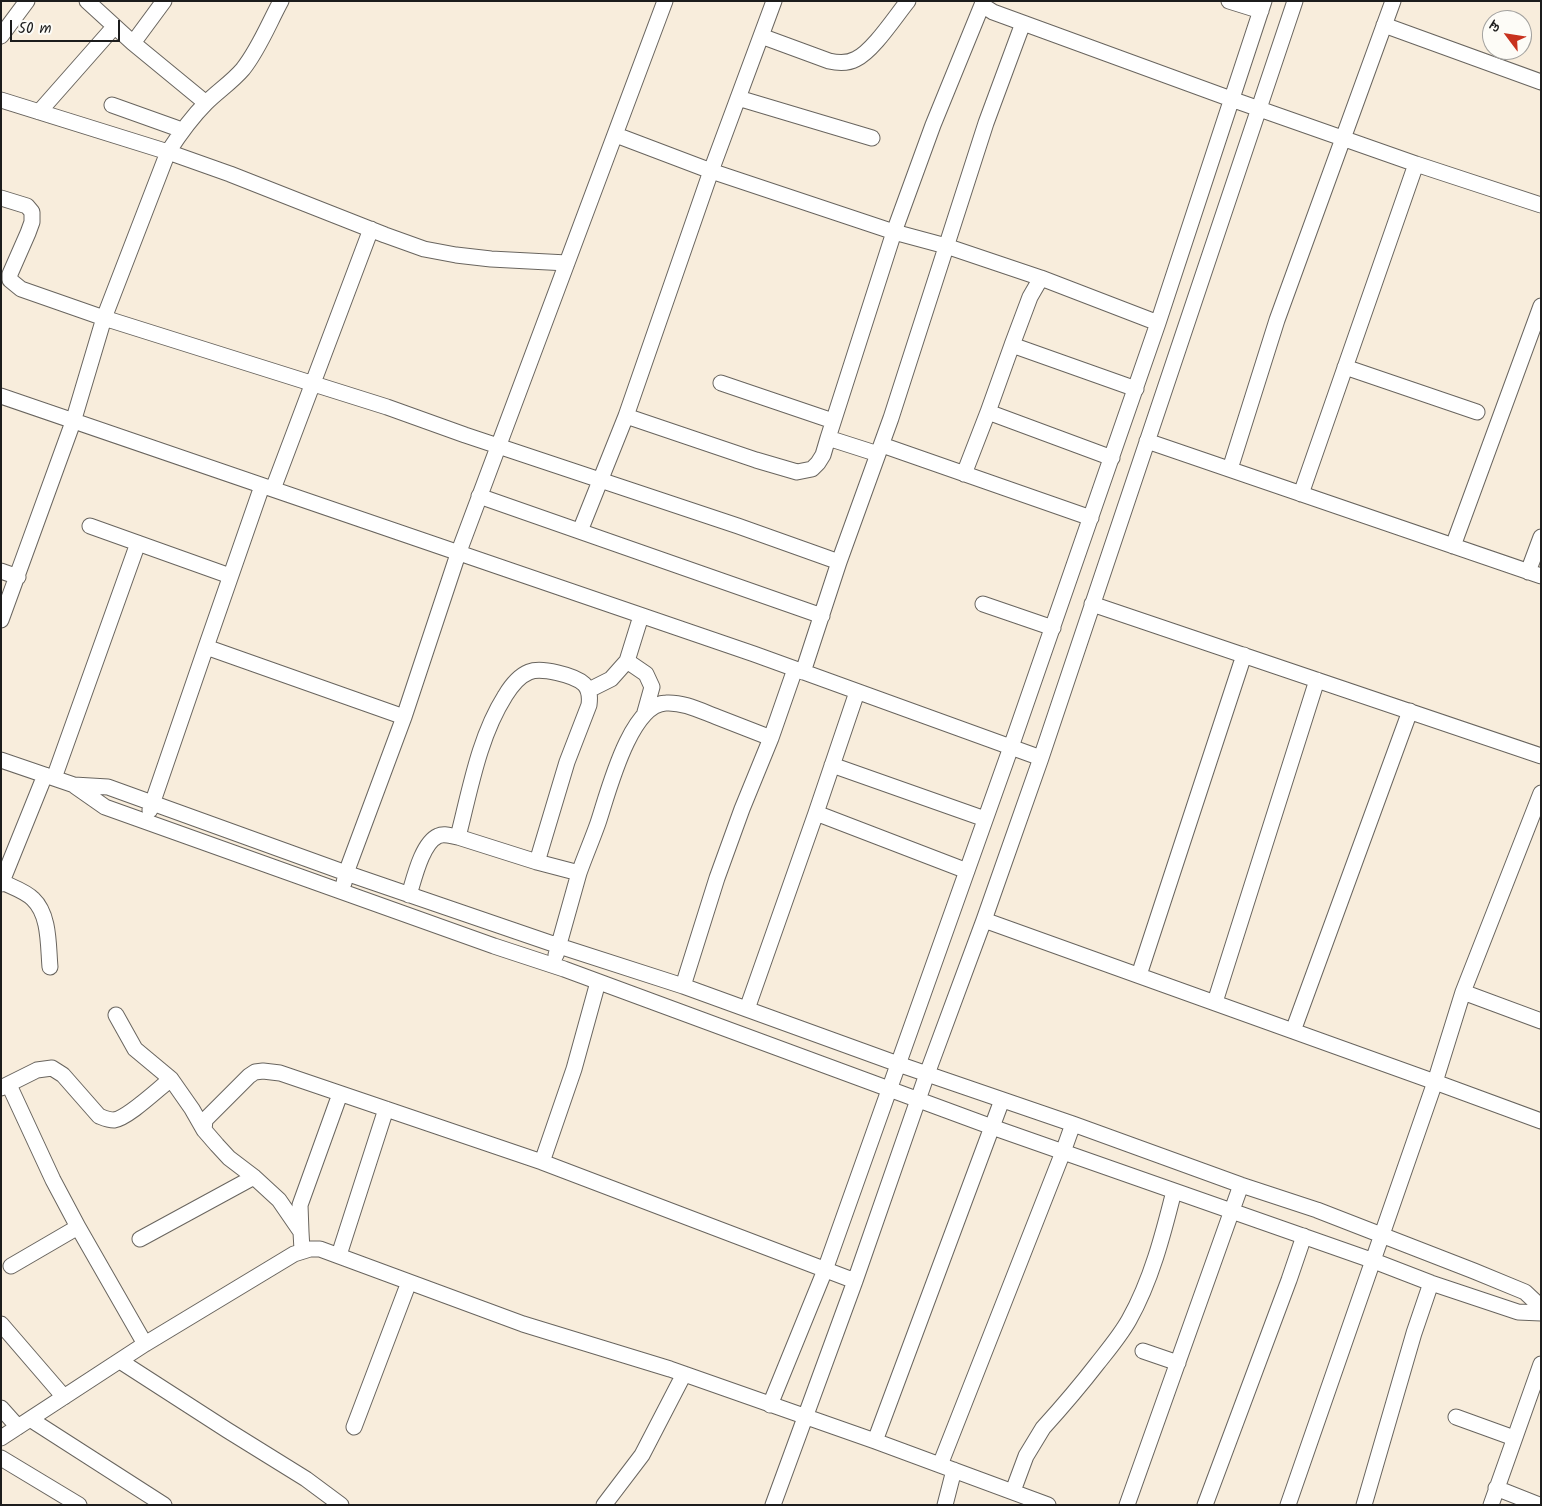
<!DOCTYPE html>
<html>
<head>
<meta charset="utf-8">
<style>
	body { margin:0 }
	#map { position:relative; width:1542px; height:1506px; overflow:hidden; background:#f8eddc; font-family:Kalam,"Playpen Sans Deva",sans-serif }
	canvas { display:block }
	.frame { position:absolute; inset:0; border:2px solid #1c1c1c; pointer-events:none }
	.north { position:absolute; left:1482px; top:10px; width:50px; height:50px; box-sizing:border-box; background:#fdfcf7; border:1px solid #a3a29f; border-radius:50%; rotate:301deg; font-size:14px; font-weight:700; line-height:20px; text-align:center; color:#1c1c1c }
	.north::after { content:''; display:block; margin:auto; width:18px; height:22px; background:#c8321e; clip-path:polygon(50% 0,100% 100%,50% 72%,0 100%) }
	.scale { position:absolute; left:10px; top:20px; width:110px; height:22px; box-sizing:border-box; border:2px solid #1c1c1c; border-top:0; padding-left:6px; font-size:15px; line-height:18px; white-space:nowrap; color:#1c1c1c; -webkit-text-stroke:4px #fdfcf7; paint-order:stroke }
</style>
</head>
<body>
<div id="map">
<canvas width="1542" height="1506"></canvas>
<div class="frame"></div>
<div class="north">उ</div>
<div class="scale">50 m</div>
</div>
<script>
const g = document.querySelector('canvas').getContext('2d');
g.lineJoin = 'round';
function trace(path, color, width, dash) { g.strokeStyle = color; g.lineWidth = width; g.lineCap = dash ? 'butt' : 'round'; g.setLineDash(dash || []); g.stroke(path); }
const minor = new Path2D(`
	M87,1L133,43L206,103
	M983,1L982,5L993,12L1231,99L1416,164
	M1229,1L1261,11
	M1384,25L1541,82
	M1,36L27,1
	M761,36L829,61C838,63 847,64 856,59C873,51 895,17 908,1
	M133,43L164,1
	M738,98L872,138
	M1,100L168,152L230,174L385,235L424,249L456,255L491,259L567,263
	M112,105L182,130
	M39,112L114,27
	M616,135L711,171L894,232L946,246L1041,278L1158,323
	M1,198L27,206L32,212V222L28,233L10,274V280L21,289L104,318L168,152C179,135 191,118 206,103C218,91 232,82 243,69C259,49 269,23 281,1
	M1012,345L1030,297L1041,278
	M1345,367L1477,412
	M721,383L833,421
	M1,396L754,654L1041,758
	M988,412L1012,345L1136,389
	M626,416L756,460L797,472L812,469L818,463L823,455L828,438
	M1147,441L1541,576
	M882,445L1091,518
	M878,454L828,438L894,232L933,125L982,5
	M1230,469L1277,320L1393,1
	M964,474L988,412L1112,458
	M273,489L371,229
	M1301,494L1416,164L1541,205
	M479,496L822,616
	M90,526L230,576
	M580,531L626,416L711,171L774,1
	M1453,546L1541,306
	M1,571L18,577
	M1528,572L1541,537
	M983,604L1053,628
	M1092,604L1541,756
	M1,620L73,422L104,318L387,407L465,435L738,526L839,562
	M206,647L262,486
	M627,661L646,674L652,687L645,712
	M803,672L839,562L891,418L986,123L1023,23
	M589,690L611,679L627,661L641,616
	M1,760L74,785L108,787L346,873L559,946L683,986L898,1064L1073,1124L1241,1185L1317,1210L1474,1271L1525,1292L1541,1307
	M832,765L985,819
	M54,778L138,543
	M75,786L105,807L494,946L564,969L992,1127L1374,1261L1431,1283L1518,1312L1541,1313
	M1541,793L1463,992L1435,1082L1541,1121
	M150,810L206,647L404,717
	M816,813L967,871
	M458,837C470,790 479,737 505,696C511,686 519,676 529,672C541,667 574,675 584,684C590,690 590,697 589,705L567,762L537,862
	M579,873C585,856 592,840 598,823C608,793 630,704 666,703C684,702 701,711 717,717C735,724 753,731 771,738
	M2,882C12,887 25,891 33,899C50,915 48,946 50,967
	M344,883L346,873L404,717L458,554L665,1
	M1,884L45,775
	M409,895C414,879 422,843 438,836C444,833 451,836 458,837L537,862L579,873L556,955
	M984,920L1435,1082L1288,1505
	M1139,975L1244,655
	M683,986L717,878L742,809L771,738L795,669
	M1463,992L1541,1021
	M1215,1002L1317,680
	M747,1009L816,813L857,692
	M1293,1031L1410,711
	M171,1079L192,1109L204,1130L217,1145L229,1158L254,1177L279,1200L301,1232L302,1250
	M9,1085L53,1180L78,1227
	M1,1088L37,1070L52,1068L63,1075L99,1116C104,1118 108,1120 114,1120C128,1118 158,1089 171,1079L135,1049L116,1015
	M204,1130L205,1120L249,1076L255,1072L263,1071L280,1073L542,1162L574,1069L598,982
	M542,1162L855,1281
	M301,1232L300,1205L340,1094
	M140,1239L254,1177
	M339,1255L386,1109
	M11,1266L78,1227L145,1344
	M1,1324L64,1397
	M1143,1351L1178,1363
	M120,1361L227,1430L306,1479L341,1505
	M770,1405L825,1270L1011,747L1158,323L1264,1
	M1,1408L18,1427
	M1456,1417L1514,1438
	M30,1419L164,1505
	M354,1427L409,1282
	M1,1438L145,1344L294,1254L310,1249H320L523,1324L670,1369L875,1441L1048,1505
	M875,1441L1002,1100
	M1,1458L79,1505
	M940,1465L1063,1152L1073,1124
	M1496,1488L1539,1505
	M1013,1491L1026,1456L1043,1428C1062,1407 1080,1386 1097,1364C1108,1350 1120,1336 1129,1320C1151,1281 1163,1235 1174,1191
	M604,1505L642,1455L684,1374
	M773,1505L855,1281L927,1074L984,920L1041,758L1295,1
	M945,1505L954,1470
	M1127,1505L1241,1185
	M1205,1505L1289,1280L1304,1236
	M1364,1505L1414,1333L1431,1283
	M1491,1505L1541,1364`);
trace(minor, '#69655f', 17);
trace(minor, '#fff', 15);
</script>
</body>
</html>
